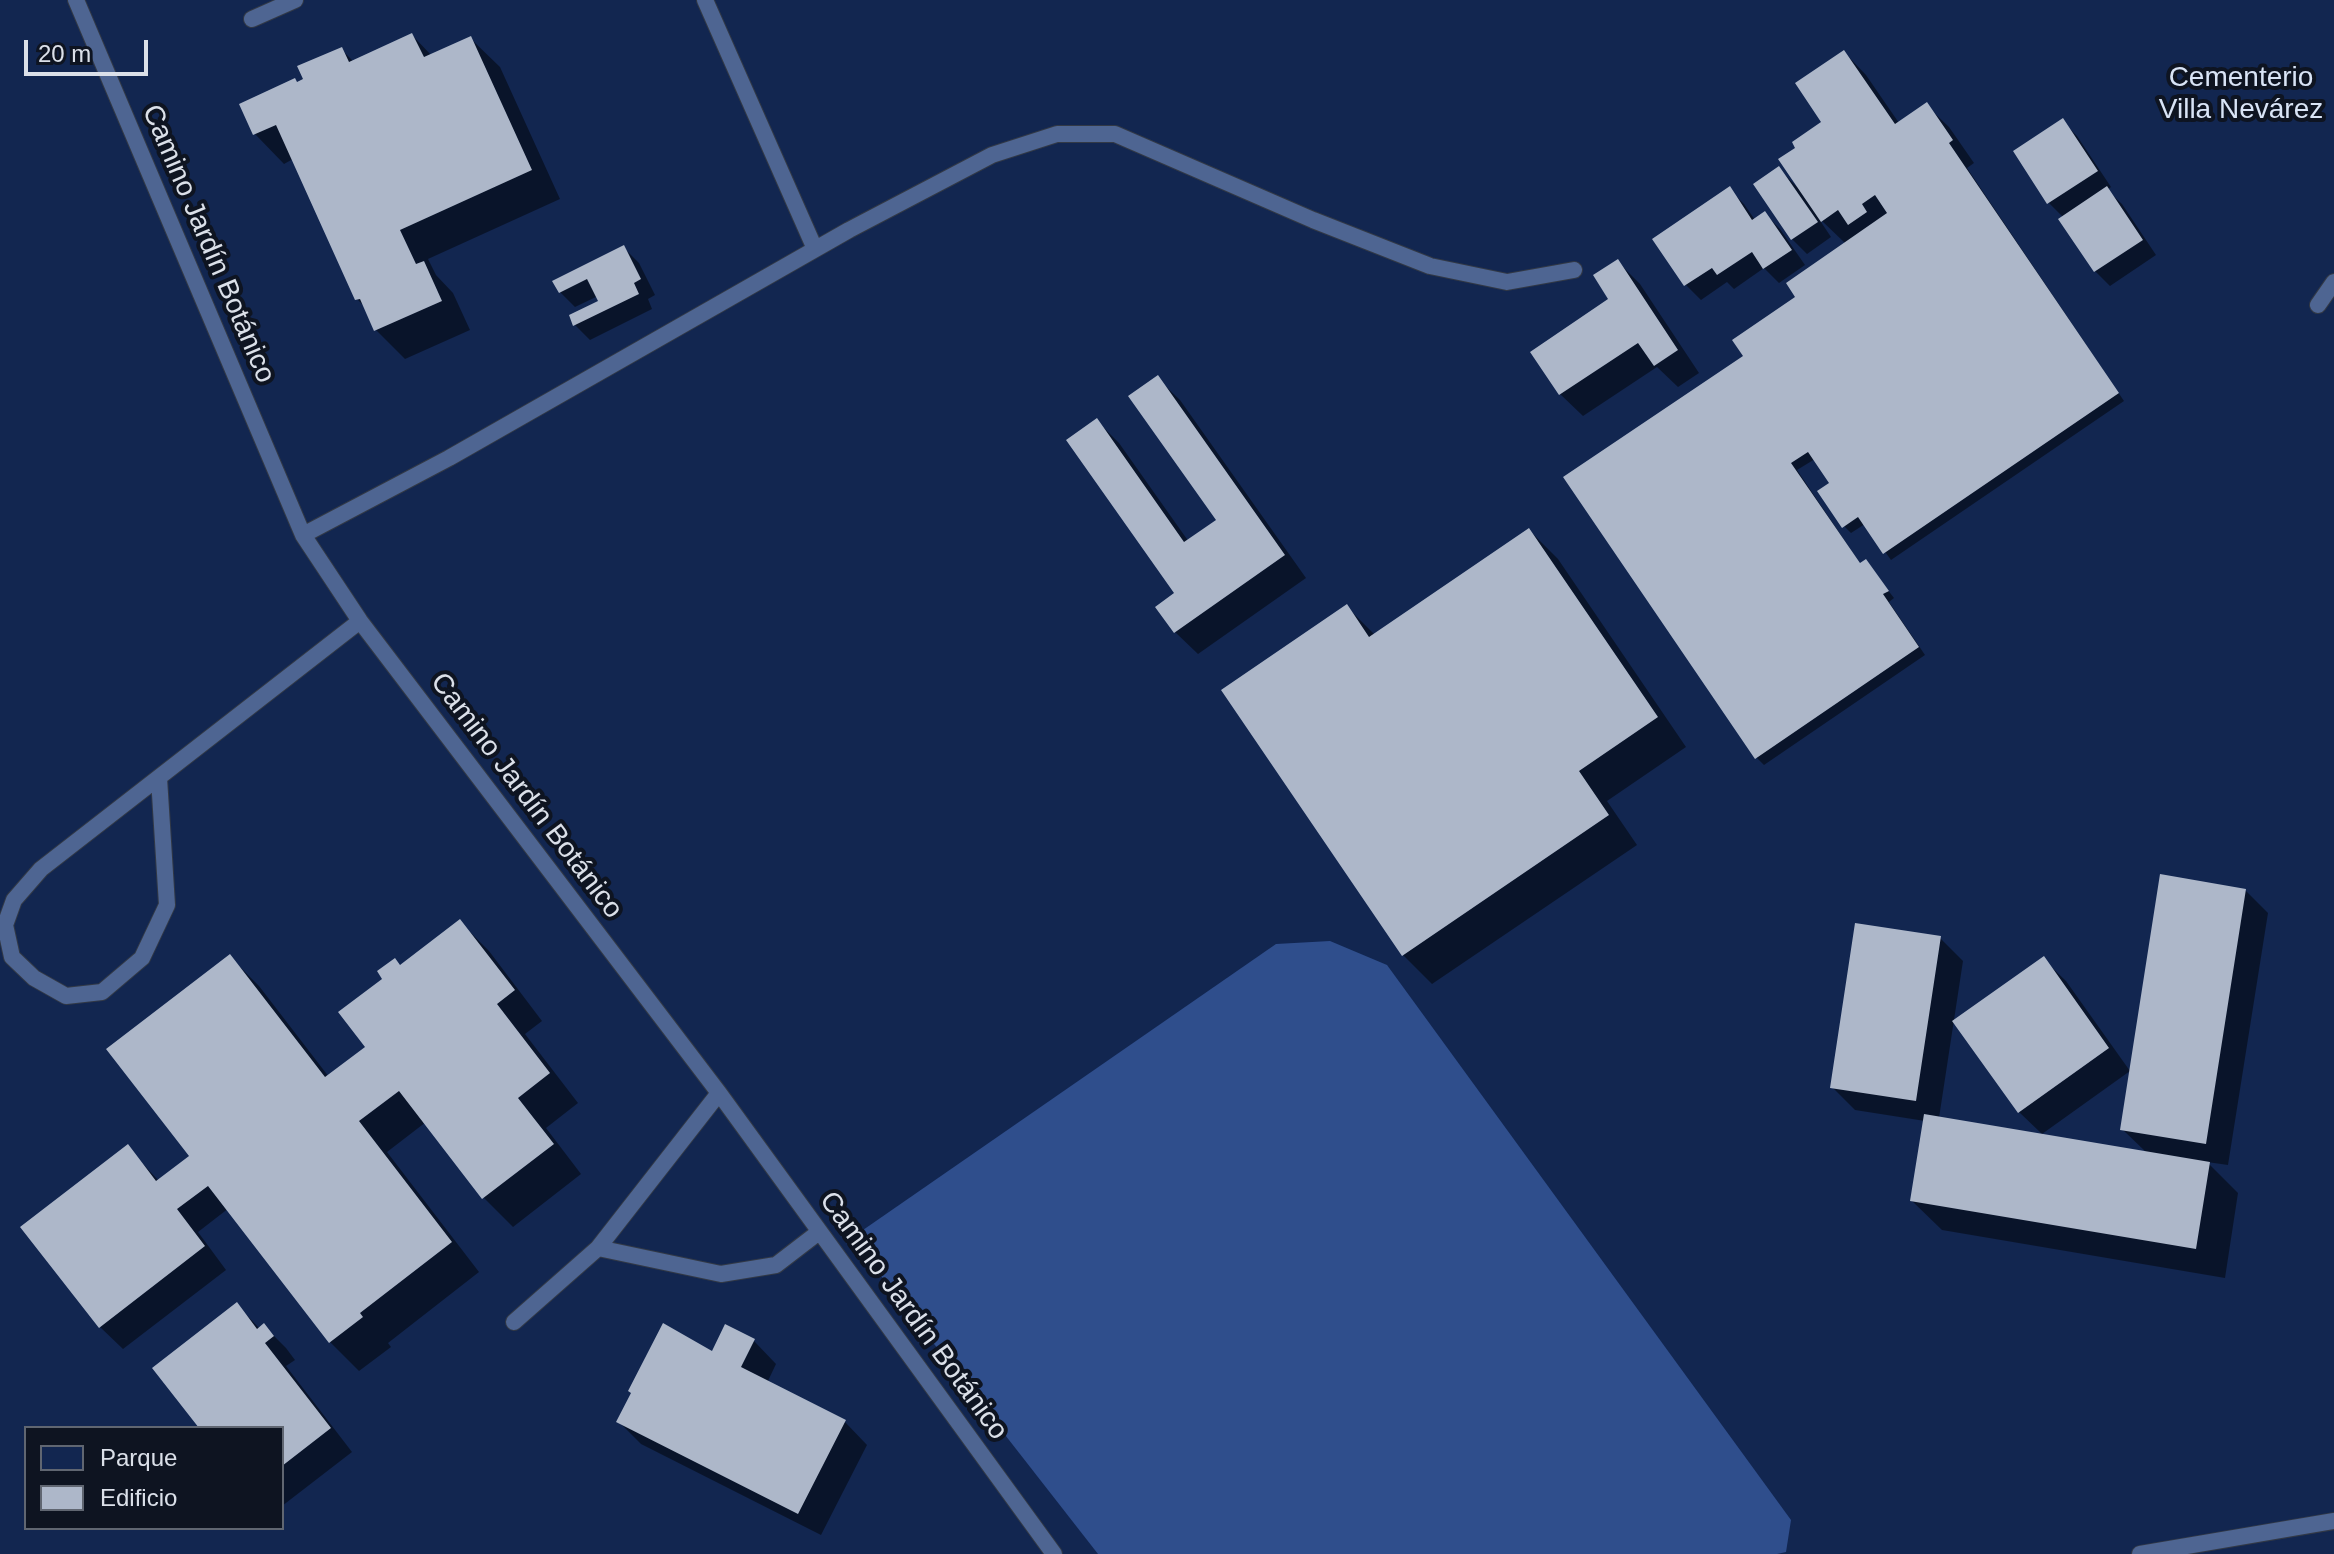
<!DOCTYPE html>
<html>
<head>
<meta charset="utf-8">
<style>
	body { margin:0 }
	#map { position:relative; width:2334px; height:1554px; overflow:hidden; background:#161e2b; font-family:Arial,sans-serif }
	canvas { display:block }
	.legend { position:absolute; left:24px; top:1426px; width:260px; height:104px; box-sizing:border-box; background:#0e1421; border:2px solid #606671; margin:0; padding:10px 14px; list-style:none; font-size:24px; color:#dbe0e9 }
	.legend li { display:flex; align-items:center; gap:16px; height:40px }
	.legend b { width:40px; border:2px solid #606671 }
	.scale { position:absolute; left:24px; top:40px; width:124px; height:36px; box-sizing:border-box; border:4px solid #dbe0e9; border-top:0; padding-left:10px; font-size:24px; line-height:28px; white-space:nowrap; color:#dbe0e9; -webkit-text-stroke:6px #0e1421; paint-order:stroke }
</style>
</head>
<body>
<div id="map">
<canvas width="2334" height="1554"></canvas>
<ul class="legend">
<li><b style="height:22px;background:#122650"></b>Parque</li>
<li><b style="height:22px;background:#adb7c9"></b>Edificio</li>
</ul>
<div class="scale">20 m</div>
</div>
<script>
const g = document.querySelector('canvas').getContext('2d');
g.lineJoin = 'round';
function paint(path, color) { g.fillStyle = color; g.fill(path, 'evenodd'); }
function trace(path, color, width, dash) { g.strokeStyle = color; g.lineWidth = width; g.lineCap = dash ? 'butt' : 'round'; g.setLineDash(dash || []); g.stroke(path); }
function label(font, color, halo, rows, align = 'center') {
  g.font = font + ' Arial,sans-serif'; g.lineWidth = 8; g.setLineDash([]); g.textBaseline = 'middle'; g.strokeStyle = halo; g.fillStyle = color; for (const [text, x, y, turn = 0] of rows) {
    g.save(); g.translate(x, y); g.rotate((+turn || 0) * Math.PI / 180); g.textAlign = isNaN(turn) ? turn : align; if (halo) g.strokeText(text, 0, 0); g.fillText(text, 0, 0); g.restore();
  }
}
paint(new Path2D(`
	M0,0H2334V1554H0ZM26,1428H282V1528H26Z`), '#122650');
paint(new Path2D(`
	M1330,941L1387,965L1791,1520L1786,1552L1777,1554H1098L874,1267L863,1230L1276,944Z`), '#2f4e8c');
paint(new Path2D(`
	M412,35L432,56L470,38L500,67L560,199L428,259L436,275L453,293L470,330L405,359L376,330L366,308L357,299L293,159L284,164L255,134L241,105L298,84L341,49L354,62Z
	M1844,52L1866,75L1899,123L1926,105L1949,127L1974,163L1967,168L2124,401L1891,560L1865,524L1851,533L1844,526L1832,483L1815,459L1797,470L1861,565L1866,562L1894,598L1889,602L1925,655L1764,765L1757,758L1745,356L1846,244L1822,221L1821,222L1831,237L1807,254L1792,239L1779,169L1797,187L1798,148L1824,123Z
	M2062,121L2077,136L2111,187L2107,190L2122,204L2156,255L2110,286L2095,271L2064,218L2049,203L2016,152Z
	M1729,189L1744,204L1755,220L1765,214L1780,229L1805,265L1779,283L1764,268L1734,289L1727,282L1701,300L1686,285L1655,239Z
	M624,248L639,263L655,295L648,299L652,309L590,340L575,325L601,302L598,296L575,307L560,292Z
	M1617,261L1640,284L1699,373L1678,387L1657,367L1583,416L1560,394L1611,300Z
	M1157,378L1180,400L1306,578L1198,654L1175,632L1177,594L1097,421L1119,443L1189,542L1219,521Z
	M1529,530L1558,559L1686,747L1607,801L1637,845L1432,984L1403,955L1347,607L1375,635Z
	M2245,890L2268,913L2228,1165L2207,1162L2238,1193L2225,1278L1942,1230L1912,1201L1925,1121L1855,1110L1832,1087L1940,938L1963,961L1939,1118L2147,1153L2122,1129Z
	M460,922L489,951L542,1021L525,1034L578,1103L546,1128L581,1174L513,1227L483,1197L426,1122L387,1152L479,1272L388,1343L391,1347L359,1371L330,1342L229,1208L198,1232L226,1270L123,1349L100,1327L127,1147L159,1181L191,1157L230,957L259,986L329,1077L368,1047L400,967Z
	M2043,959L2066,981L2130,1071L2042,1134L2019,1112Z
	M237,1305L260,1329L264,1326L286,1348L295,1360L286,1366L352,1452L282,1506V1428H201Z
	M726,1327L754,1341L776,1364L767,1383L845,1422L867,1445L821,1535L641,1444L619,1422L712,1354Z`), '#0007');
paint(new Path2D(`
	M412,33L424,57L471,36L532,170L400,230L416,264L424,261L442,301L374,331L360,299L355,300L276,125L253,135L239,104L295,78L297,82L303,79L297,66L342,47L349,62Z
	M1844,50L1895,124L1927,102L1953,140L1949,143L2119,393L1883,554L1858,517L1842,528L1817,491L1829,483L1808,452L1791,463L1860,563L1866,559L1889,591L1883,594L1919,647L1755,759L1563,477L1743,356L1732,340L1795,297L1786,283L1887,213L1875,195L1862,204L1867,212L1848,225L1838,210L1821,222L1778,159L1795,148L1792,142L1821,122L1795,83Z
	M2063,118L2098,171L2047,204L2013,151Z
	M1779,166L1818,222L1791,240L1753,184Z
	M1730,186L1752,220L1765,211L1792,250L1763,269L1752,252L1717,275L1712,268L1684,286L1652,239Z
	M2107,186L2143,240L2094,272L2058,219Z
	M624,245L641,279L634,283L639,294L573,326L569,315L598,301L587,279L559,293L552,281Z
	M1618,259L1678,350L1654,366L1638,343L1559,395L1530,352L1608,299L1593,275Z
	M1158,375L1285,555L1174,633L1155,607L1174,593L1066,440L1097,418L1184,542L1216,520L1128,396Z
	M1529,528L1658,717L1579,771L1609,815L1402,956L1221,690L1347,604L1369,637Z
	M2160,874L2246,889L2206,1144L2120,1130Z
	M460,919L515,990L497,1004L550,1073L518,1098L554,1144L482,1199L399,1091L359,1121L452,1242L360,1313L363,1317L329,1343L208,1186L177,1209L205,1246L99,1328L20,1227L128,1144L156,1181L189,1156L106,1049L230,954L325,1077L365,1047L338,1012L382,979L377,971L395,958L400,965Z
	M1855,923L1941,936L1916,1101L1830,1088Z
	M2044,956L2109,1048L2018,1113L1952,1021Z
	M1924,1114L2210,1162L2196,1249L1910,1201Z
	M237,1302L257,1329L264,1323L274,1336L265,1343L331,1428L282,1466V1428H199L152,1368Z
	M663,1323L712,1351L725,1324L755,1339L741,1367L846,1420L798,1514L616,1422L631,1393L628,1391Z`), '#adb7c9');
const service = new Path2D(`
	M76,0L303,535L360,621L719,1093L1054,1554
	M705,0L815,249
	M252,19L295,0
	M2318,305L2334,282
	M303,535L449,458L849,230L992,155L1057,134H1115L1313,220L1430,266L1507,282L1574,270
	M159,778L167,905L142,958L102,992L66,996L34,978L12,957L5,925L14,900L41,869L360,621
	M598,1248L719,1093
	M514,1322L598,1248L721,1274L776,1265L819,1232
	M2140,1554L2334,1521`);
trace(service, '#323946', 18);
trace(service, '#4e6592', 16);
label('28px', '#d9e4f6', '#0e1421', [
	["Cementerio",2241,78],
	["Villa Nevárez",2241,110]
]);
label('28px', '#dbe0e9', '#0e1421', [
	["Camino Jardín Botánico",208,244,67],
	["Camino Jardín Botánico",526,796,53],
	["Camino Jardín Botánico",913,1316,54]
]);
</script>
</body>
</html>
